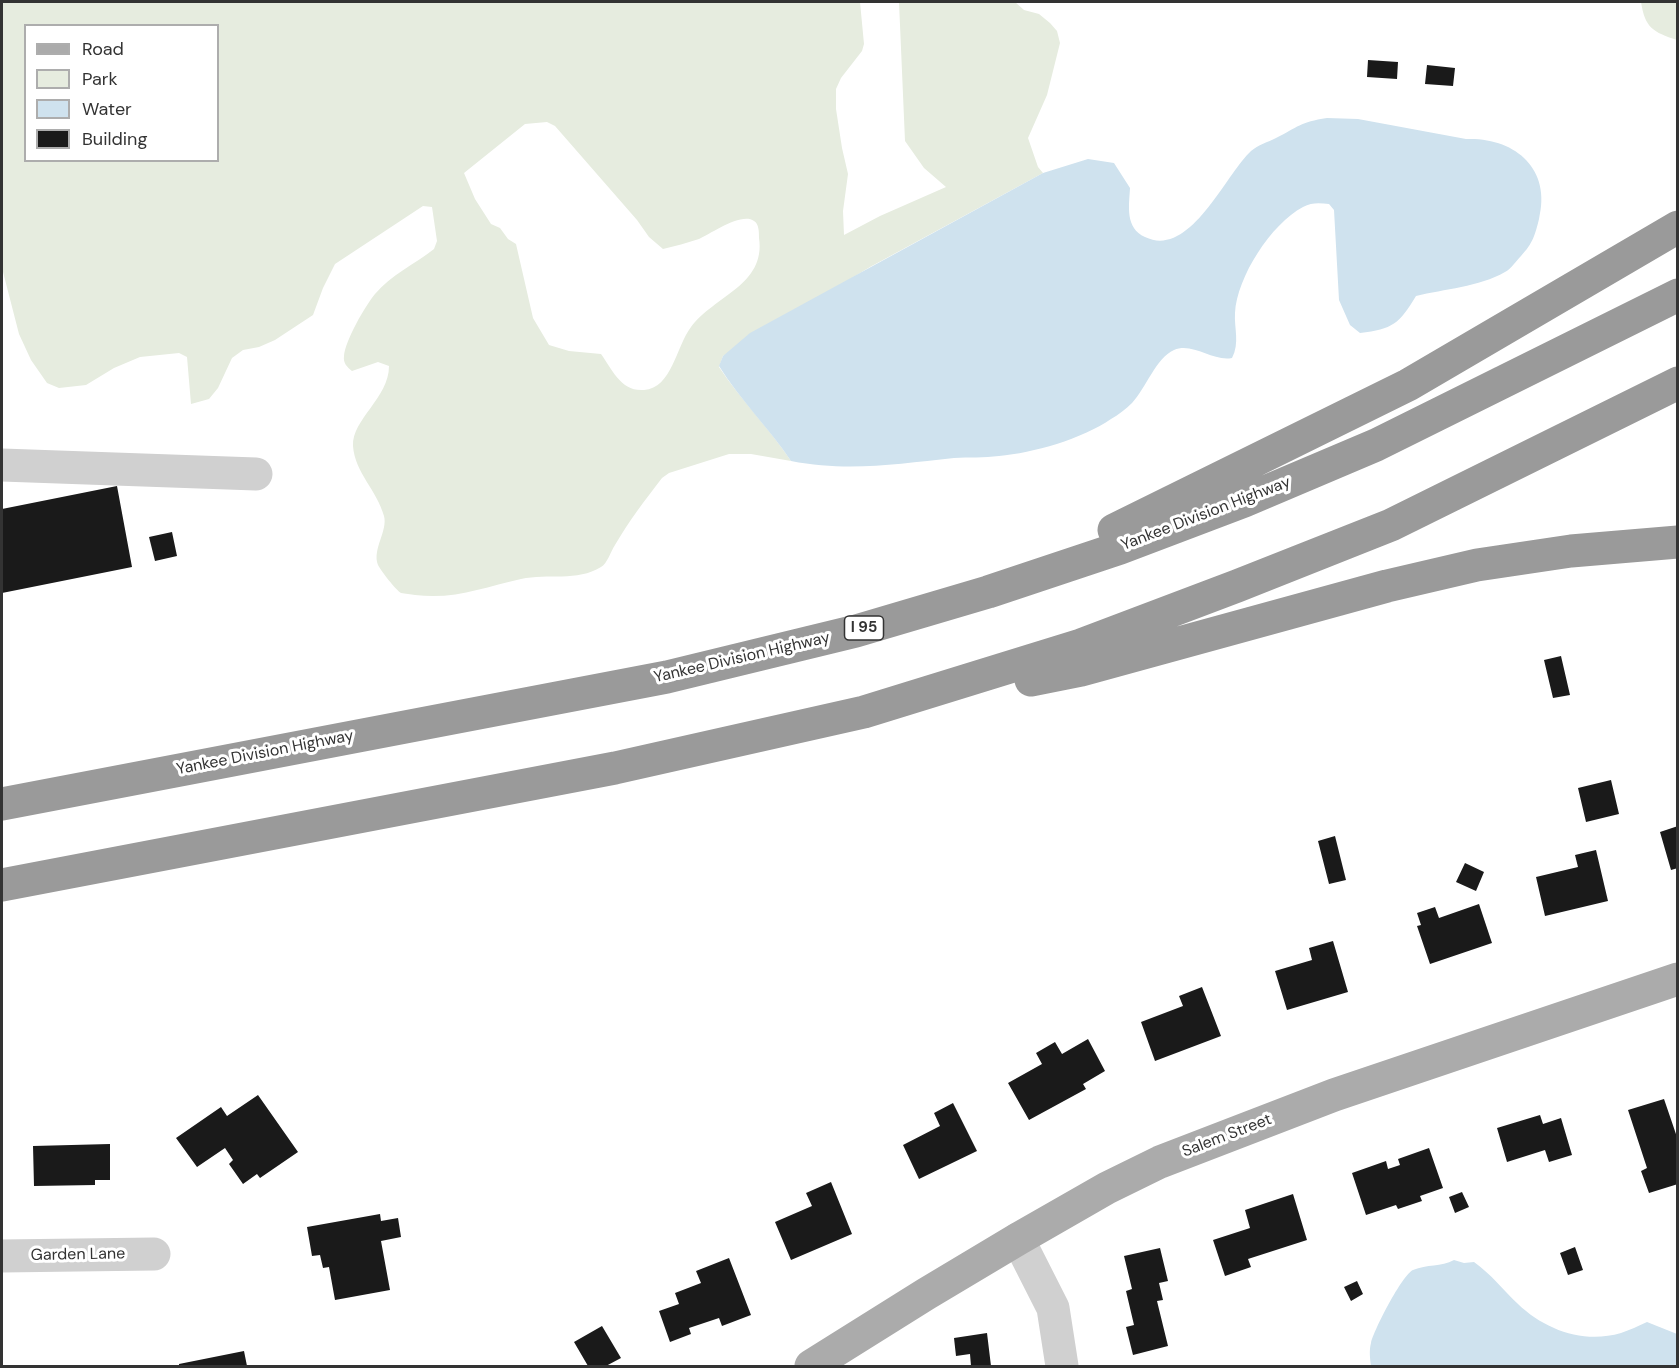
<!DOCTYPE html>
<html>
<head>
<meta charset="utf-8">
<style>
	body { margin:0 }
	#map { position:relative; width:1679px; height:1368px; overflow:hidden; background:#fff; font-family:"DM Sans",sans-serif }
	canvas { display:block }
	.frame { position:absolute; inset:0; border:3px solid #333; pointer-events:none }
	.legend { position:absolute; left:24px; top:24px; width:195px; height:138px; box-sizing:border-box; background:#fff; border:2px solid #adadad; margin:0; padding:8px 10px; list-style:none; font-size:18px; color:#333 }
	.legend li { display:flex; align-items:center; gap:12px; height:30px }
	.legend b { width:30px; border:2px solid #adadad }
</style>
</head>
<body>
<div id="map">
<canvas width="1679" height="1368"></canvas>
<div class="frame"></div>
<ul class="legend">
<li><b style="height:8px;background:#ababab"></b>Road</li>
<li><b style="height:16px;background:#e6ecdf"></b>Park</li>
<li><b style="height:16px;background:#cfe2ee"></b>Water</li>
<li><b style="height:16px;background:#1a1a1a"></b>Building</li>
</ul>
</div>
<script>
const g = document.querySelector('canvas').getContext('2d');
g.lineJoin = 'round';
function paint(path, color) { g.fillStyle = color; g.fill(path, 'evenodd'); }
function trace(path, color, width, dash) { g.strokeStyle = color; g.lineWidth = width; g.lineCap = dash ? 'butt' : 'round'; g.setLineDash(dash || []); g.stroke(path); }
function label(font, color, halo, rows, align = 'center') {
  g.font = font + ' "DM Sans",sans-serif'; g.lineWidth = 6; g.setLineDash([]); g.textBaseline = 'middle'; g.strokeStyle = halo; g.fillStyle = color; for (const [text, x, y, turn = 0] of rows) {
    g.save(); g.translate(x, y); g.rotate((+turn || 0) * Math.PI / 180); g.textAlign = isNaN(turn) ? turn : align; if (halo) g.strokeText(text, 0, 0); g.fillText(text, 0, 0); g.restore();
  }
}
paint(new Path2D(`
	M2,2H860L864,44L862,51L841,78L836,89V109L842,148L848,174L843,211L844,235L880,216L946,187L924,168L905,141L899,2H1015L1024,10L1039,14L1050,23L1057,31L1060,43L1047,95L1028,138L1038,167L1043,173L870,267L723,356L719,367C741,400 769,428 791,461L751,454H729L669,473L662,478C645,500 629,521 615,545C611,551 607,564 601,567C577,582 548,573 521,579C484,587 455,600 415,595C411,594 405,594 401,593C396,590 381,571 378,565C372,549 388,531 384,516C377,490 355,473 353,446C352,419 389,398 389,366L378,362L352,371C347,367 343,363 344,356C345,341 365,306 375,294C391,275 415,264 434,249L437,241L432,207L423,206L335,264L323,288L313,315L275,340L259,347L243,350L232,358L218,388L209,399L191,404L187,357L179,353L140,357L114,368L86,385L59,388L47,383L31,360L19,334L2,268ZM26,26H218V160H26ZM547,122L555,126L637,220L649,237L663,249C675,246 687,243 699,239C711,234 741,212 754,221C759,224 759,232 759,238C766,285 714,296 691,327C676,347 672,388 644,390C621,392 612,369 601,354L569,351L549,345L533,318L516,244L508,239L500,228L491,224L475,199L464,173L525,124Z
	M1641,2H1677V40C1653,32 1645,28 1641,2Z`), '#e6ecdf');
paint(new Path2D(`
	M1327,118L1358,119L1466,139C1514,137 1552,168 1539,219C1535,235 1533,243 1521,256C1516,261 1511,269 1505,272C1479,287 1444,289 1416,296C1399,324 1393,329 1360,333L1350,325L1339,300L1334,210L1329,204C1320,203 1312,202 1303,207C1271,224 1237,277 1235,313C1234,328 1240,343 1232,358C1213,362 1193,342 1174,350C1156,358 1146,388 1132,403C1126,409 1118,415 1111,419C1082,439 1033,453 999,456C984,458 969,457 954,458C897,464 848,472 791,461C769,428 740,400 719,366L723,356L750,333L1043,173L1088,159L1114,163L1130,188C1129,206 1125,228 1145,237C1190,259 1225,175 1251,151C1258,145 1268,142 1276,138C1298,127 1300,122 1327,118Z
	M1454,1260L1464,1263L1474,1262C1491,1274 1503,1290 1518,1304C1545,1330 1584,1344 1621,1333C1630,1330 1638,1326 1647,1322L1677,1334V1366H1371C1370,1359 1369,1350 1371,1343C1374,1330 1402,1275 1413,1270C1427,1264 1441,1267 1454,1260Z`), '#cfe2ee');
paint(new Path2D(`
	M1368,60L1398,62L1397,79L1367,77Z
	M1427,65L1455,68L1453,86L1425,84Z
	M117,486L132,567L2,593V509Z
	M172,532L177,556L155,561L149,537Z
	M1561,656L1570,695L1553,698L1544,660Z
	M1611,780L1619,814L1586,822L1578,788Z
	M1678,826V868L1671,870L1660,832Z
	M1335,836L1346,880L1329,884L1318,841Z
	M1596,850L1608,901L1545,916L1536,877L1578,867L1575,855Z
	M1465,863L1484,872L1476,891L1456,882Z
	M1479,904L1492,943L1430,964L1417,926L1421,925L1417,913L1435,907L1439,918Z
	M1333,941L1348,992L1287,1010L1275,971L1312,960L1309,948Z
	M1202,987L1221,1036L1155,1061L1141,1022L1183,1006L1179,996Z
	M1088,1039L1105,1071L1083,1084L1086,1089L1029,1120L1008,1083L1042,1064L1036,1053L1055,1042L1062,1054Z
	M258,1095L298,1152L260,1178L257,1174L243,1184L229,1164L233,1160L225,1148L197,1167L176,1138L221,1107L227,1116Z
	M1664,1099L1678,1140V1184L1649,1193L1641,1171L1647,1168L1628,1110Z
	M953,1103L977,1151L919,1179L903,1145L940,1126L934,1113Z
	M1540,1115L1543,1124L1561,1118L1572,1155L1549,1162L1545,1150L1507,1162L1497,1128Z
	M110,1144V1180H95V1185L34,1186L33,1146Z
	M1429,1148L1443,1188L1420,1196L1422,1201L1398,1209L1396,1205L1366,1215L1352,1173L1386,1161L1388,1169L1400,1165L1398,1159Z
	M831,1182L852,1234L791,1260L775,1222L812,1206L806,1193Z
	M1462,1192L1469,1207L1455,1213L1449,1197Z
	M1293,1194L1307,1240L1248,1259L1251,1267L1225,1276L1213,1240L1250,1228L1245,1210Z
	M380,1214L381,1221L398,1218L401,1237L381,1241L390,1290L335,1300L329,1267L323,1268L320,1255L312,1256L307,1227Z
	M1575,1247L1583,1270L1568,1275L1560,1253Z
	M1160,1248L1168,1281L1159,1283L1163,1300L1157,1301L1168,1346L1133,1355L1126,1327L1134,1325L1126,1291L1132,1289L1124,1256Z
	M729,1258L751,1315L722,1326L719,1318L689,1328L691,1334L670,1342L659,1311L679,1304L675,1293L701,1283L696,1271Z
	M1357,1281L1363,1294L1351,1301L1344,1287Z
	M602,1326L621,1358L606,1366H588L574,1342Z
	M987,1333L991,1366H971L970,1354L956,1356L954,1338Z
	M244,1351L247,1366H179V1364Z`), '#1a1a1a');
trace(new Path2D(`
	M2,465L256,474
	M1018,1239L1053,1308L1062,1366
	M2,1256L154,1254`), '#d0d0d0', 33);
trace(new Path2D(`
	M811,1366L926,1294L1018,1239L1107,1188L1160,1162L1334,1095L1678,979`), '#ababab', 33);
trace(new Path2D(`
	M1114,530L1408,385L1678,227
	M1031,680L1081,670L1387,586L1477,565L1571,551L1678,542
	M2,804L667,677L856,631L988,592L1120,548L1244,501L1376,445L1678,295
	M2,885L615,768L864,712L1081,645L1237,586L1391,525L1678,383`), '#9a9a9a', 33);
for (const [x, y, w] of [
	[864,628,39]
]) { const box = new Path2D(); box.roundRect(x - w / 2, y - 12, w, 24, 4.5); g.fillStyle = '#fff'; g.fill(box); trace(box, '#333', 1.5); }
label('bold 15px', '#333', null, [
	["I 95",864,628]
]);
label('16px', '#333', '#fff', [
	["Yankee Division Highway",1206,514,-21],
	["Yankee Division Highway",742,658,-13],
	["Yankee Division Highway",265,753,-11],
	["Salem Street",1227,1136,-21],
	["Garden Lane",78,1255,-1]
]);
</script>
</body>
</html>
